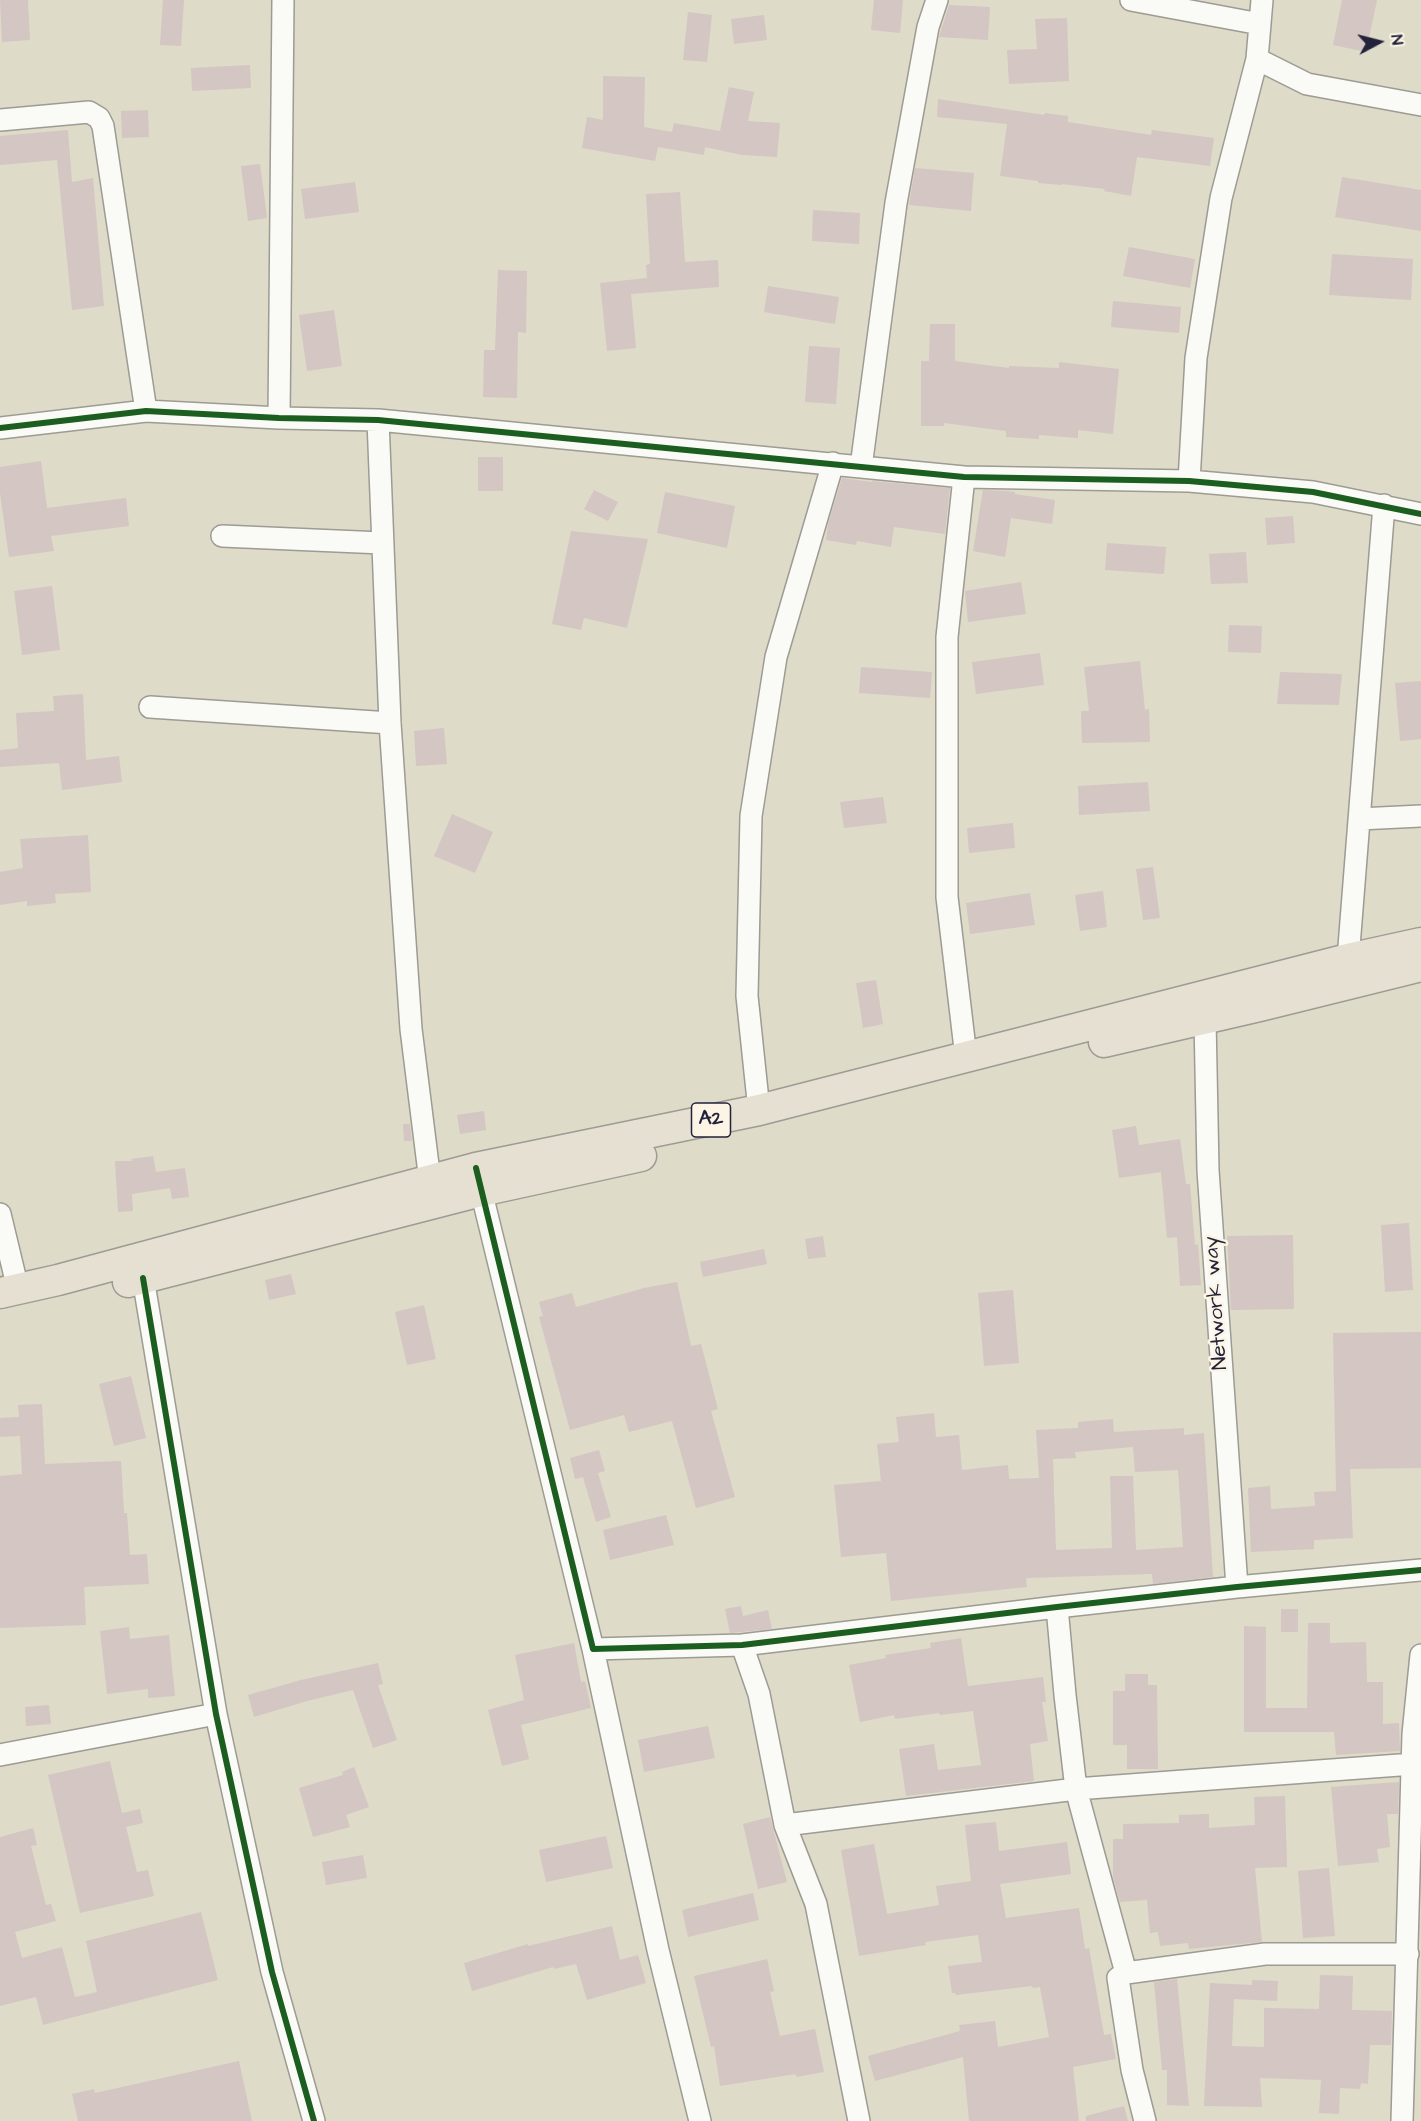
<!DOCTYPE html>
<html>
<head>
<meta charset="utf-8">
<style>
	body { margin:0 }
	#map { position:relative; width:1421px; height:2121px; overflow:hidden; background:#dedbc8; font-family:"Architects Daughter",sans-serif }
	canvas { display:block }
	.north { position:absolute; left:1349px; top:12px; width:60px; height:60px; -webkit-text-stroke:4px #fcf5e5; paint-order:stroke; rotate:83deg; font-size:16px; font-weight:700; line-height:24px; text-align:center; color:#22223b }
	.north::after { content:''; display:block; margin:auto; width:21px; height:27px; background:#22223b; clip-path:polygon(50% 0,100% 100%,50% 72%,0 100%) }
</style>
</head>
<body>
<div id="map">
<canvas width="1421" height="2121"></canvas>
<div class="north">N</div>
</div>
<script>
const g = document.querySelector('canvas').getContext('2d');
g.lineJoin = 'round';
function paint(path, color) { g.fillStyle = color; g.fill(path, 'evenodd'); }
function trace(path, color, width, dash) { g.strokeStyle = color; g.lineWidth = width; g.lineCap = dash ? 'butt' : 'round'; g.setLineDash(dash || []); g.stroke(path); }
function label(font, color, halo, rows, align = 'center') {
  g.font = font + ' "Architects Daughter",sans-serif'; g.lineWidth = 5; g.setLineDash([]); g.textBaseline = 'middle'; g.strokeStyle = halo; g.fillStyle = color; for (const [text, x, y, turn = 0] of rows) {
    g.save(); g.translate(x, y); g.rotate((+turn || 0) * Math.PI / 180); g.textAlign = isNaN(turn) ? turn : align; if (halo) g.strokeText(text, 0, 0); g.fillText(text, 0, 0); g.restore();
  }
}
paint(new Path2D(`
	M0,0H28L30,40L2,42Z
	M163,0H184L181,46L160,45Z
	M874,0H903L900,33L871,30Z
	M1342,0H1377L1366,52L1333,45Z
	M949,5L990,7L988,40L939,37Z
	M688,12L712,15L707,62L683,60Z
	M764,15L767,40L734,44L731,19Z
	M1067,18L1069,81L1009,84L1007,50L1037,49L1035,19Z
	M250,65L251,88L192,91L191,68Z
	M603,76L645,77L644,127L672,132L674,123L720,131L729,87L754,92L748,121L780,123L777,157L742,155L705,147L704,155L658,147L655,161L582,148L587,117L603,120Z
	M938,99L1044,115L1045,113L1068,116V122L1151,135L1152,130L1214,138L1210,166L1137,157L1131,196L1104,191L1105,189L1062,184V185L1038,183V181L1000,176L1007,124L937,117Z
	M148,110L149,137L122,138L121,111Z
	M68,130L72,182L93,178L104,306L72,310L57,160L0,165V136Z
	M260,164L267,218L248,221L241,166Z
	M915,168L974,173L971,211L909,205Z
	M1342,177L1421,190V231L1335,217Z
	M355,182L359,212L305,219L301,189Z
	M680,192L685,262L718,260L719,287L631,294L636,348L607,351L600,283L647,278L646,265L650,264L646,194Z
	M813,210L860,213L859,244L812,241Z
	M1129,247L1195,259L1190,288L1123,276Z
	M1332,254L1413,259L1411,300L1329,295Z
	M498,270L527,271L526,333L518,332L517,398L483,397L484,350H495Z
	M768,286L839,297L835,324L764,312Z
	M1113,301L1181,307L1179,333L1111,327Z
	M334,310L342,366L307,371L299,315Z
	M930,324H955V361L1009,368V366L1059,368V362L1119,369L1113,434L1078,430V438L1039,435V439L1006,437V431L944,423V426H921V361H929Z
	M809,346L840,348L836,404L805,402Z
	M478,457H503V491H478Z
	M41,461L47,508L126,498L129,526L51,536L54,551L9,557L0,493V467Z
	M842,478L872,482V481L950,488L945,534L894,527L891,547L857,541L856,545L826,540L828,524Z
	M594,490L618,502L608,521L584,509Z
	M983,490L1007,491L1015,492V494L1055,500L1052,524L1011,518L1005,557L973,551Z
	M665,492L735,506L727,548L657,533Z
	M1293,516L1295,543L1267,545L1265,518Z
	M571,531L648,539L627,628L584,618L581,630L552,624Z
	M1107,543L1166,547L1164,574L1105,570Z
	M1246,552L1248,583L1211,584L1209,554Z
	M1021,582L1026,614L968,622L965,591Z
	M52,586L60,650L22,655L14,591Z
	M1229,625L1262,626L1261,653L1228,652Z
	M1040,653L1044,685L976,694L972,662Z
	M1140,661L1145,710L1149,709L1150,742L1082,743L1081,711H1089L1084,667Z
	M861,667L932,672L930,698L859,693Z
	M1280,672L1342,674L1339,705L1277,704Z
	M1421,681V739L1400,741L1395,683Z
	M83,694L86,760L119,756L122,782L62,790L59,763L0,767V750L18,748L16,713L54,711L53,696Z
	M444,728L447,764L416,766L414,731Z
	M1148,782L1150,811L1079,815L1078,786Z
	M883,797L887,823L844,828L840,802Z
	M452,814L493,832L475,873L434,856Z
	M1013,823L1015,848L969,853L967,828Z
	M88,835L91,892L55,894L56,903L27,906V901L0,905V872L23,868L20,839Z
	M1153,867L1160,918L1143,920L1136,869Z
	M1103,891L1107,927L1080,931L1075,895Z
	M1030,893L1035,925L970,934L966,903Z
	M876,980L883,1024L863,1028L856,983Z
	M484,1111L486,1130L460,1134L457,1115Z
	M403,1124H410L412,1141H404Z
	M1136,1126L1139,1145L1180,1139L1186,1184H1190L1195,1245L1198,1244L1201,1285L1180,1286L1177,1237L1167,1238L1161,1172L1119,1178L1112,1130Z
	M153,1156L156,1172L185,1168L189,1197L172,1199L170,1188L132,1194L133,1211L118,1212L115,1161H132L131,1159Z
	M1409,1223L1413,1290L1385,1292L1381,1225Z
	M1293,1235L1294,1309L1231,1310L1227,1236Z
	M823,1236L826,1257L808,1259L805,1239Z
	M764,1249L767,1264L703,1277L700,1262Z
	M291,1274L296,1294L269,1300L265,1280Z
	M677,1282L691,1346L701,1344L718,1409L711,1411L735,1497L696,1508L672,1421L629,1432L624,1415L570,1430L539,1317L543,1316L539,1302L572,1293L576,1307L644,1288Z
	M1013,1290L1019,1363L984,1366L978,1293Z
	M424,1305L436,1359L407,1365L395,1312Z
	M1421,1332V1468L1350,1469L1353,1538L1314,1540V1549L1251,1552L1248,1488L1270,1486L1271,1509L1315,1506L1314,1492L1336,1491L1333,1333Z
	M131,1376L146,1438L114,1446L99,1384Z
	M42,1404L45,1464L121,1461L124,1513H127L130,1555L147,1554L149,1584L84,1587L86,1625L0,1628V1476L22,1474L20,1436L0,1437V1418L19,1417L18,1405Z
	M934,1413L936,1437L959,1435L962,1470L1008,1465L1009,1479L1039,1478L1036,1430L1078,1428V1422L1113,1419L1114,1432L1184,1428V1435L1204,1433L1213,1577L1153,1584L1152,1574L1026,1578L1027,1587L891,1601L886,1553L841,1557L834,1485L881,1481L877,1444L899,1442L896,1417ZM1133,1447L1135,1472L1178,1470L1183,1547L1136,1550L1133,1476H1110L1112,1548L1056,1550L1053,1459L1076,1458L1075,1452Z
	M599,1450L605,1471L598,1473L611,1517L596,1522L583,1477L575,1479L570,1458Z
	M666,1515L674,1545L610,1560L603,1530Z
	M741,1606L743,1616L768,1610L772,1629L730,1633L725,1609Z
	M1281,1609H1298V1632H1281Z
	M1308,1623H1330V1643L1366,1642L1367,1682H1383V1724L1399,1723L1400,1751L1336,1755L1334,1732H1244V1626L1266,1627V1708H1307Z
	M129,1627L130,1639L169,1635L175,1696L148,1698V1689L107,1694L100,1631Z
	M961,1638L968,1686L1043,1677L1046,1702H1042L1048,1741L1030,1744L1034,1781L906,1796L899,1749L934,1744L938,1770L981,1765L973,1711L940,1715L939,1713L895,1719L894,1715L860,1722L849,1665L886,1658L885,1655L931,1648L930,1643Z
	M574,1643L581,1682L585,1681L591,1708L521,1725L529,1759L502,1766L488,1710L524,1700L515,1655Z
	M378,1663L383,1684L378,1685L397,1740L373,1748L353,1690L307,1701L254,1717L248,1695L301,1680Z
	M1125,1674H1148V1685H1157L1158,1769H1127V1745H1113V1691H1125Z
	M49,1705L51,1724L26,1726L25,1707Z
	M708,1726L715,1758L644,1772L638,1740Z
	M110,1761L122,1813L140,1809L143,1823L126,1827L137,1872L148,1870L154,1896L80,1913L48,1775Z
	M354,1767L369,1807L346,1815L350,1827L313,1837L299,1788L343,1775L342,1772Z
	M1399,1782L1398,1814H1387L1390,1847L1377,1849L1379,1862L1338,1866L1331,1787Z
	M1285,1796L1287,1867L1255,1868L1262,1942L1189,1949L1188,1943L1160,1946L1158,1932L1150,1933L1147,1900L1120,1902L1113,1878V1839H1123V1824L1179,1823V1815L1209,1814V1828L1255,1825L1254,1797Z
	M770,1817L787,1882L758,1889L743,1824Z
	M996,1822L999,1851L1067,1842L1071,1874L1000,1884L1006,1918L1079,1908L1085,1949L1089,1948L1104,2035L1111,2034L1116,2059L1073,2067L1079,2121H969L963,2057L875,2081L868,2056L960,2031L959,2025L995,2021L998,2047L1049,2037L1040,1987L1033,1988L1032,1986L956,1995L955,1993H952L948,1966L982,1962L978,1935L925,1942L926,1945L859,1956L841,1850L874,1844L887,1914L939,1905L936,1886L971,1881L965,1825Z
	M33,1828L37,1845L31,1846L46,1905L51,1904L56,1921L15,1932L22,1958L62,1947L75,1997L97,1992L86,1941L201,1912L218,1980L43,2025L36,1997L0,2006V1837Z
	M606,1836L613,1868L546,1882L539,1850Z
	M363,1855L367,1878L326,1885L322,1862Z
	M1329,1868L1335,1936L1303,1938L1298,1871Z
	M753,1893L759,1920L688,1937L682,1910Z
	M612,1926L620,1960L638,1955L646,1983L587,2000L576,1964L554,1969L553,1967L472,1991L464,1963L528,1944V1946Z
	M767,1959L774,1991L770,1992L780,2036L815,2029L824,2072L796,2077V2074L720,2086L714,2046L711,2047L694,1976Z
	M1320,1975L1353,1976L1352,2010L1392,2011L1391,2045H1370L1368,2084L1361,2083L1360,2089L1340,2088L1339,2114L1319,2113L1321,2080L1260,2078L1262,2107L1204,2106L1210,1983L1252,1985V1980L1278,1981L1277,2001L1234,1999L1232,2046L1264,2047V2008L1319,2009Z
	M1177,1979L1189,2106L1167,2105V2070H1162L1154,1982Z
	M239,2061L252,2121H78L72,2094L94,2089L95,2093Z
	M1124,2106L1128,2121H1086V2116Z`), '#d4c6c3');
const minor = new Path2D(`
	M1131,0L1260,24
	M1257,59L1307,84L1421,105
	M0,120L89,112L99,118L103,126L146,411
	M279,418L283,0
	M378,420L390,723L411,1029L430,1181
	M0,428L146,411L279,418L378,420L964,477L1189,481L1313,492L1421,514
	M861,467L896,203L928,27L937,0
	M964,477L947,637V897L966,1057
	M1189,481L1196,358L1221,198L1257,59L1262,0
	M222,536L382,543
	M150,707L390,723
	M1359,819L1421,816
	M1348,959L1384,505
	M1205,1019L1208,1170L1237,1587
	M759,1110L747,996L751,816L776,657L833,463
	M478,1178L593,1649L742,1645L1057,1607L1237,1587L1421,1570
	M0,1214L18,1289
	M143,1278L216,1714L272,1972L314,2121
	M1057,1607L1065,1695L1076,1789L1126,1973L1118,1978L1132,2070L1145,2121
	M742,1645L759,1694L785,1825L816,1904L859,2121
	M593,1649L658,1950L700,2121
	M0,1755L216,1714
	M785,1825L1076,1789L1413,1764
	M1126,1973L1265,1954H1408
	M1402,2121L1413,1734L1421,1655`);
const highway = new Path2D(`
	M1104,1042L1260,1006L1421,966
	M128,1282L481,1191L641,1156
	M0,1293L58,1280L476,1168L759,1110L1348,959L1421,943`);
trace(minor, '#9d9b93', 24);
trace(highway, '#9d9b93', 33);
trace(minor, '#fafaf7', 21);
trace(highway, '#e6e0d3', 30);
trace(new Path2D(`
	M0,428L146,411L279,418L378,420L964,477L1189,481L1313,492L1421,514
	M476,1168L593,1649L742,1645L1057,1607L1237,1587L1421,1570
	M143,1278L216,1714L272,1972L314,2121`), '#1b5e20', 6);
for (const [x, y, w] of [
	[711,1120,39]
]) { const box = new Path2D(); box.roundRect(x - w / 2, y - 17, w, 34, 4.5); g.fillStyle = '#fcf5e5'; g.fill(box); trace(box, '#22223b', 1.5); }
label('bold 20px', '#22223b', null, [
	["A2",711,1120]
]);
label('21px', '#22223b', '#fcf5e5', [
	["Network way",1217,1303,-94]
]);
</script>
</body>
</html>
